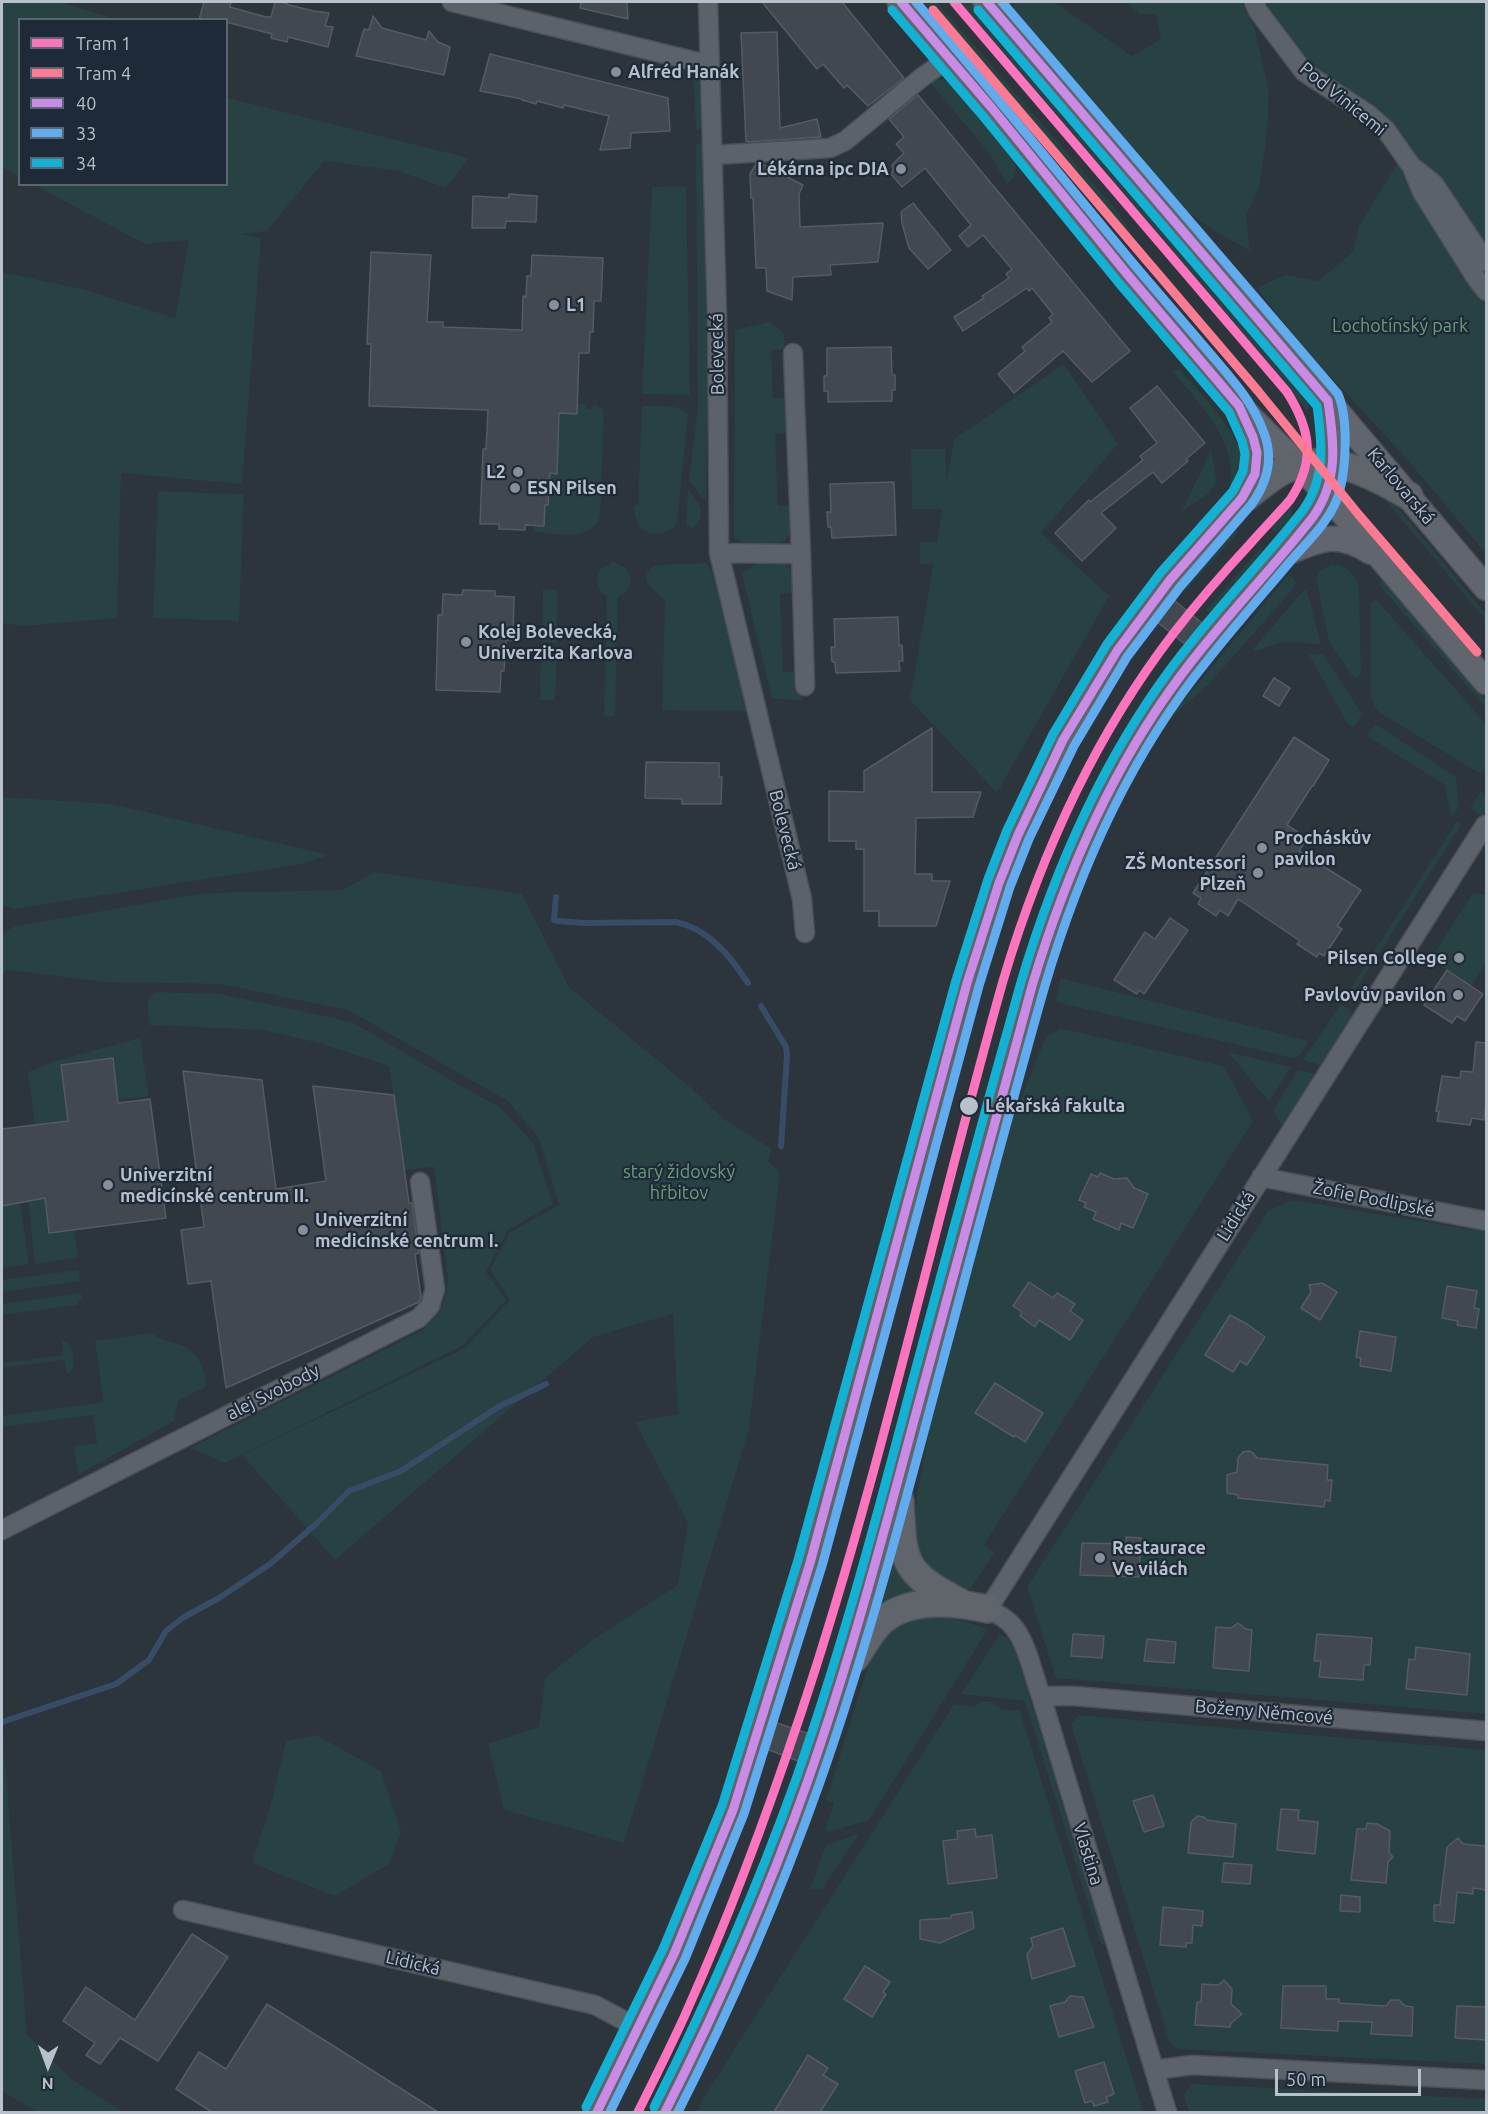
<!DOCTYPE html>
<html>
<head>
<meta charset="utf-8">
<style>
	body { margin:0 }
	#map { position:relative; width:1488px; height:2114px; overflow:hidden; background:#2c343c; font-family:Ubuntu,sans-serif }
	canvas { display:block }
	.frame { position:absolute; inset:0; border:3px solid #b7c0cd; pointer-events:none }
	.legend { position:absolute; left:18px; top:18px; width:210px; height:168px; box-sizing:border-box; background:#1e2a38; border:2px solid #5b6674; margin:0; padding:8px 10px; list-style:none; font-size:18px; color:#b7c0cd }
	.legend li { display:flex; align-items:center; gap:12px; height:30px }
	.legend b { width:30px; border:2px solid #5b6674 }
	.north { position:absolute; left:18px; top:2036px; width:60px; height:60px; -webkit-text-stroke:4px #1e2a38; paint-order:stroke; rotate:181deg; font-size:16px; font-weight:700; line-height:24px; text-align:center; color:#b7c0cd }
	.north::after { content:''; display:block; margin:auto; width:21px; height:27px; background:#b7c0cd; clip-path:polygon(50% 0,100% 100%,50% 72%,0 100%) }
	.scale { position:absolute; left:1275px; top:2069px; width:146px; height:27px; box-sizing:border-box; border:3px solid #b7c0cd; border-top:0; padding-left:8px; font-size:18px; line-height:21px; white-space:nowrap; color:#b7c0cd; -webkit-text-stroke:4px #1e2a38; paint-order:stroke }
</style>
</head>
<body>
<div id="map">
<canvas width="1488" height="2114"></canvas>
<div class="frame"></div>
<ul class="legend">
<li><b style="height:8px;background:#fc73be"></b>Tram 1</li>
<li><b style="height:8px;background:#fe7a93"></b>Tram 4</li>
<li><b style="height:8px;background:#ca8be6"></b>40</li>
<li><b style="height:8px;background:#60acee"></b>33</li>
<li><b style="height:8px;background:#13b2d5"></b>34</li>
</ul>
<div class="north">N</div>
<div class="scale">50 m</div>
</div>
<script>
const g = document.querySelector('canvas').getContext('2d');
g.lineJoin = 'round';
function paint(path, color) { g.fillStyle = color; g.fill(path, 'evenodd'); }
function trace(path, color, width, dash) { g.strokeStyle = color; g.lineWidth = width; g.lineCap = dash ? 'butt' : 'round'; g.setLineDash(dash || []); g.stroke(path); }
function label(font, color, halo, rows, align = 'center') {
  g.font = font + ' Ubuntu,sans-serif'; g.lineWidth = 4.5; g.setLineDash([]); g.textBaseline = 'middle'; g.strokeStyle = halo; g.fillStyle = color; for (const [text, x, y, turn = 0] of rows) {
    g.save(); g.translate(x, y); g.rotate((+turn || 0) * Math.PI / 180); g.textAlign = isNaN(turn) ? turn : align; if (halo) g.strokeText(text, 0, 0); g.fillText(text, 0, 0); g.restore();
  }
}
paint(new Path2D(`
	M2,2H59L115,19L20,20L19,177L2,167Z
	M923,2H937L1119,213L1134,239L1129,244Z
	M960,2H973L1307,394L1309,408L1307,411Z
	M1013,2H1054L1132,56L1161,39L1156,14H1139L1127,2H1241L1255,30L1269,91L1267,134L1259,187L1246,216L1250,251L1213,230L1185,210L1014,11Z
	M1265,2H1486V554L1407,459L1302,346L1257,288L1285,275L1318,281L1353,252L1359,226L1403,154L1386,130L1391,122L1310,65L1270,11Z
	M693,73L702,84L705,127L696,130Z
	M934,79L947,81L1015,161C1018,172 1015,177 1007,184L989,153L929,81Z
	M227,98L469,158L446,188L398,171L324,161L267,231L242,234L261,238L242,484L121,473L117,618L23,626L2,623V272L82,289L175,318L189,240L145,244L34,185L226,184Z
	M696,144L704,145L707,397L706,502L689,480L698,407Z
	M686,186L690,395L642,394L652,187Z
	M769,322L784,333L785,349L771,350L773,398H787L788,433L775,434L778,506H790C791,514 794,525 790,534C781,551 747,548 734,538L735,330Z
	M1064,364L1118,444L1041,533L1109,596L997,793L910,700L933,565L920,564V542H937L942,509H912L911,449H945L947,481L954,439Z
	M1179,369C1196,388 1238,432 1242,457C1244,469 1238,483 1229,490C1240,443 1201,406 1173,372Z
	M577,403L586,404L587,409H592L593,404L602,408L604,412L600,516C592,543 555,533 534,532V525H544L545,505L548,504L549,483L540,473L556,474L543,412Z
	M642,406C655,406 678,403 688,414L677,521L674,528C652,541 634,531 634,505H638Z
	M1211,451L1217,482L1209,493L1181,512Z
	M688,489C698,502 710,515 692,528L686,525Z
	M158,491L244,494L239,621L153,618Z
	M1380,494L1390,498L1486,614V620Z
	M1291,505L1292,516L1277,533L1270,528Z
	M1234,528L1239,532L1184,592L1180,588Z
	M1260,549L1264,553L1210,613L1206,610Z
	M771,561L784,564L794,573L795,592L780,594L783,672H799L802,700L772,699L742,574C751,565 759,563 771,561Z
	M613,562L625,567L631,579L627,591L618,597L615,716H604L607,596C596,590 594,580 600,569Z
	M706,563L712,571L750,711L662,710L665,599C653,591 636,578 655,565Z
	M1332,564C1347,566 1354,572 1359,587L1361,674L1356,678L1353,677L1329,642L1316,578L1318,572Z
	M1289,574L1296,582L1294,588L1208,685L1175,714L1173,713Z
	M1383,579L1486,699V708L1379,585Z
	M543,589L557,590V643L542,642Z
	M1304,590L1307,591L1321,645C1291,641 1284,641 1255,651L1252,650Z
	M1376,599L1486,724V772L1479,773L1380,713L1375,708L1371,695V603Z
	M541,650L557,651L555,700H540Z
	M1308,653L1324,655L1362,714L1354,727L1347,723Z
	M1374,725H1377L1456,777L1459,807L1451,818L1445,785L1367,736Z
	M1481,791L1486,795V819L1470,808Z
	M2,797L112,804L329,855L301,864L15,909L2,905Z
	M1457,821L1462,824L1355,991L1351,988Z
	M375,872L522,894L569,987L690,1087L724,1119L772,1149L768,1161L780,1173L749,1429L624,1843L504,1810L488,1744L539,1727L545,1678L592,1640L678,1585L688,1523L635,1422L678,1414L673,1314L593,1337L335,1560L242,1455L465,1348L510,1300L490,1270L510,1232L559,1205L539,1139L508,1101L348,1010L220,984L104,982L8,970L2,973V934L15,926L206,893L342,890Z
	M1473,893L1486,895V962L1471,987L1442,967L1444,963L1433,955Z
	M1061,978L1068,980L1309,1041L1299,1056L1293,1058L1055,1002Z
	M156,992L221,994L352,1022L461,1086L500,1107L533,1143L553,1204L508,1230L486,1272L506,1300L462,1346L225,1463L190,1448L423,1330C438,1315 447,1302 448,1280L434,1167L404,1170L389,1066L319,1043L262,1030L149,1025L148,1000Z
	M1341,1004L1351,1011L1352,1022L1324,1066L1303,1060Z
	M1060,1028L1224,1066L1253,1121L984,1545L995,1552L971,1588L959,1591L928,1576L912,1535L918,1489L947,1333L1004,1124L1017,1108L1046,1037Z
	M140,1038L149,1096L118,1100L112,1059L61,1066L68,1121L35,1125L28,1072L55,1061Z
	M1228,1052L1291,1067L1269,1102Z
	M1298,1070L1318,1075L1284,1129L1273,1110Z
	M45,1198L50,1233L74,1230L78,1258L35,1264L28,1200Z
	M1292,1200L1486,1232V1714L1056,1678L1027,1587L1268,1211Z
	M17,1202H20L29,1264L2,1268V1206L17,1203Z
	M78,1270L80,1281L2,1292V1280Z
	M81,1293L82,1300L78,1301V1305L2,1315V1304Z
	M151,1333C163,1341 166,1340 178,1344C197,1349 205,1369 207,1386L178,1401L174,1421L78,1475L74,1446L97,1443L93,1415L2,1427V1416L103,1402L95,1341Z
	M62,1340C74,1343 73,1356 74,1367L67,1375L64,1360L2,1368V1363L63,1355Z
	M893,1553L918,1591L879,1611L875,1608Z
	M940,1614L988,1629L869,1820L829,1832L825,1831L834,1803L826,1800L872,1654L900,1618Z
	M1000,1634L1007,1638L1015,1649L1105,1944L1101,1945L1025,1701L961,1694Z
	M982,1701L992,1702L1001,1709L1020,1711L1143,2112H697L704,2097L954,1704L974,1707Z
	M1078,1715L1486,1750V2064L1177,2049L1169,2041L1071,1724Z
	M2,1727L27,2035L71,2079L123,2112H37L2,2091Z
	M316,1735L381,1771L401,1831L389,1864L335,1896L252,1863L271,1804L286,1741Z
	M859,1834L822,1889H810L826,1845Z
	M1192,2084L1486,2099V2112H1189L1184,2095Z`), '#284143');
trace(new Path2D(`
	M556,897L554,920L557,921L585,923L676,922C709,929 730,956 748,983
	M761,1006L786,1047L787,1056L781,1146
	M2,1722L116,1684L149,1660L166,1631L184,1617L219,1598L270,1564L316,1524L349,1491L401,1471L498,1407L546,1384`), '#374d67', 6);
const building = new Path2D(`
	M204,2H231L230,7L266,17H271L275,2H282L289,5L314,11L329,13L325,26L333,27L328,47L288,37L287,42L271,38L272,34L226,22V20H199Z
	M581,2H627L628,19L580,8Z
	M762,2H842L904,78L868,106L847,85L844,88L823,64L817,69Z
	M373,16L382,28L426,40L429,31L438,42L450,47L444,75L356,56L364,29L369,30Z
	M777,32L780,128L817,119L821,137L746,142L741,33Z
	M490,54L668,98L670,131L631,133L630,148L600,150L609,116L564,105L563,108L537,101L536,104L522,100V99L480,91Z
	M918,95L1130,351L1092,382L1063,351L1014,393L998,374L1025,351L1022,347L1052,322L1049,318L1053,314L1032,288L1029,291L1027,288L963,331L954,317L984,298L982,296L1009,278L1006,274L1012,269L983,235L968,247L959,236L971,225L925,168L902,187L891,174L893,170L892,165L904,153L896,144L904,137L889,119Z
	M760,163L803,185L799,194L800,227L883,223L878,262L830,265L831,275L793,277L792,300L767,291L766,268H756L753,198H751L750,174L756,164Z
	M509,194L537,196L536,222L506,221L505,228H472L473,196L509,198Z
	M913,203L951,250L928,269L909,248L902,223L901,212Z
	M371,252L431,255L427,322H443V327L522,330L523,296L526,297L527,276H531L532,255L603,258L601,301H594L593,332H590L589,353H579L577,414L559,413L557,474L550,473L548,505H545L544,526L525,525V530L499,529V524H480L483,449H486L488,410L369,406L371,344H367Z
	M891,347L892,375H895V390H892V401L828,402V391H824V376H827V348Z
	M1157,386L1205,443L1186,459L1188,461L1162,483L1153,472L1101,513L1116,528L1082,561L1055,533L1089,500L1090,502L1143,460L1140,456L1157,443L1130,408Z
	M894,482L896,535L832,538L831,527H828L827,512H831L830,484Z
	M463,590L495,591V596L514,597L513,640H506L504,671H501L500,692L436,690L438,615H442L443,594L462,595Z
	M1174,600L1202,623L1185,644L1157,622Z
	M898,617L899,646L902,645L903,661H899L900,671L836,673L835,662H832L831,647H835L834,619Z
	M1274,678L1290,688L1279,706L1263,696Z
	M932,728V792H981L973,817L916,818L915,874H932V881H950L936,926H879V911H864V849H856V841H829V791L864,792V771Z
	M1294,737L1329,760L1313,786H1312L1287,825L1307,838L1299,851L1361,890L1337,926L1342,929L1324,956L1319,953L1317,957L1297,944L1300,941L1238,899L1228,916L1220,910L1216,916L1198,904L1201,898L1193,893Z
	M646,762L719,763V777H722L721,804H682V799L645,798Z
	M1170,918L1188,930L1144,994L1139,990L1137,994L1114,980L1145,932L1155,939Z
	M1447,970L1483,994L1465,1021L1457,1016L1452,1023L1424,1005Z
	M1476,1042L1486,1043V1101L1484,1120L1472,1118L1470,1125L1437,1121L1439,1112L1436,1111L1442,1076L1460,1078L1461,1071L1473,1072Z
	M113,1058L118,1103L150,1099L166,1218L49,1233L45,1198L2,1206V1129L68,1121L61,1065Z
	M183,1071L262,1080L276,1189L326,1181L313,1086L394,1095L409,1203H412L419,1253L415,1254L421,1297L419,1302L226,1388L211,1281L188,1284L181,1230L204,1227Z
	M1100,1173L1114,1179L1127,1178L1134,1188L1148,1194L1133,1228L1121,1223L1119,1230L1093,1219L1096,1212L1084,1207L1086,1203L1079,1200L1091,1174L1098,1177Z
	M1029,1282L1053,1298L1057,1293L1075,1304L1070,1311L1083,1320L1070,1340L1039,1320L1035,1327L1020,1316L1022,1312L1013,1306Z
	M1322,1283L1337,1292L1320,1320L1301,1308L1311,1292L1309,1285Z
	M1447,1286L1477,1291L1474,1308L1479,1309L1476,1328L1457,1325L1458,1321L1442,1318Z
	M1230,1315L1247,1324L1265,1337L1247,1365L1240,1361L1233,1372L1205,1355Z
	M1360,1331L1396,1337L1391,1371L1360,1366L1361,1358L1356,1357Z
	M995,1383L1043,1413L1025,1442L1015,1435L1014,1437L975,1413Z
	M1249,1451L1253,1453L1257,1458L1328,1465L1327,1480H1332L1330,1501L1325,1500L1324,1507L1238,1498V1495L1227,1493V1475L1237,1472L1238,1458L1243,1452Z
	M1126,1537L1141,1538L1139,1577L1080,1575L1082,1543L1126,1544Z
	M1238,1623L1246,1629L1252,1630L1249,1671L1213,1668L1216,1627L1231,1628Z
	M1073,1634L1104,1636L1102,1658L1071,1656Z
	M1317,1634L1372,1638L1370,1665H1364L1363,1680L1319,1677L1321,1661H1314Z
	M1147,1639L1176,1642L1174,1663L1144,1661Z
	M1416,1647L1470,1654L1467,1695L1406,1689L1409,1659L1415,1660Z
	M777,1723L807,1733L798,1761L769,1750Z
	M1153,1795L1164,1826L1144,1832L1133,1801Z
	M1281,1809L1299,1810L1298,1820L1318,1822L1315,1854L1277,1850Z
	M1197,1816L1204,1817L1207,1820L1236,1824L1233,1857L1188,1853L1191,1822Z
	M1367,1823L1377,1824L1390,1831L1389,1852L1393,1857L1388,1862L1386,1883L1351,1880L1357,1829H1366Z
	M975,1829L976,1837L992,1835L997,1878L948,1884L943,1841L958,1839L957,1831Z
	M1458,1838L1463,1844L1486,1846V1890L1473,1888V1894L1457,1892L1454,1923L1434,1921V1905H1440L1447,1847Z
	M1224,1863L1252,1865L1250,1884L1222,1882Z
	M1341,1895L1360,1897V1912L1340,1911Z
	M1163,1907L1203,1911L1202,1926L1193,1925L1192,1943H1186V1947L1160,1945Z
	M972,1912L974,1928L940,1943L920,1939V1920L951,1918V1915Z
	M1063,1928L1075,1966L1032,1979L1027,1955L1033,1946L1031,1938Z
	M192,1934L228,1957L158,2061L120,2038L100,2064L86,2055L95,2043L63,2021L86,1987L135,2020Z
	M865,1966L890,1982L883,1992L886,1994L872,2017L844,1999Z
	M1224,1980L1232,1989L1231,2004L1242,2014L1231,2023L1230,2027L1195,2025L1197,2002H1201L1202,1984L1218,1985Z
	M1283,1986H1326V1999H1339V2003L1386,2006L1391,2000H1399L1405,2006L1413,2007L1412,2036L1371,2034L1372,2022L1338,2021V2031L1281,2028Z
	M1070,1996L1083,1997L1094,2027L1059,2037L1050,2006L1065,2002Z
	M267,2004L438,2112H212L176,2089L199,2052L226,2069Z
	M1457,2006L1486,2007V2040L1455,2038Z
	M808,2055L828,2068L823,2075L838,2084L820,2112H774Z
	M1104,2062L1114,2094L1106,2097L1108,2102L1094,2106L1092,2101L1085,2103L1075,2071Z`);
paint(building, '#42484f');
trace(building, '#545b63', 1.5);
const street = new Path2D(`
	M452,2L710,65
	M708,2L717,317L719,553L802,899L805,933
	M1254,2L1258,11L1304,72L1368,114L1386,130L1412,167L1422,192L1476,278L1486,291
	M713,155L830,148L845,141L921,78L949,58
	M1414,168L1434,184L1486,262
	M793,353L801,554
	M719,553L801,554L805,686
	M1261,1177L1486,1221
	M2,1530L419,1318L430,1306L435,1289L420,1182
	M1041,1696H1074L1486,1731
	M183,1910L595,2005L638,2028
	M1154,2070L1192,2065L1486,2080
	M1167,2112L1041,1696C1033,1674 1028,1647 1015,1629C1008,1619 998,1614 988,1609L1485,825`);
const secondary = new Path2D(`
	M1328,401L1486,588
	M1243,410L1326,493L1486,682
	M1281,555C1318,541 1333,528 1371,552`);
const primary = new Path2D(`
	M1245,498C1257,489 1269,478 1282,471C1325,449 1372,474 1409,496
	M900,1501C903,1565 903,1572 961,1603
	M855,1658C864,1645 871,1630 883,1620C911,1597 956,1602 988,1609
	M597,2112L674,1954L704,1883L733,1810L781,1660L810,1563L967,983C1005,848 1062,720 1148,608C1177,570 1210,533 1242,498L1250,486L1255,474L1257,453L1253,437L1239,406L1127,274L991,107L901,2
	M665,2112C700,2043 733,1972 762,1900C805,1796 840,1689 870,1581C916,1422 955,1262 1000,1103C1022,1025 1041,945 1071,871C1104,792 1145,719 1198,653C1226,620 1254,586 1282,553C1298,535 1318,516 1327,493C1338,463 1332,431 1328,401L987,2`);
trace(street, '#4b5056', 21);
trace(secondary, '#4b5056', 27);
trace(primary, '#4a5059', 30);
trace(street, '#5c626a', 18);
trace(secondary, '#61666e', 24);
trace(primary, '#5f656b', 27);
trace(new Path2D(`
	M597,2112L674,1954L733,1810L810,1563L967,983L999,883L1018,835L1063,740L1117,651L1170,580L1242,498L1255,474L1257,453L1253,437L1239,406L1127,274L991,107L901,2
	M665,2112C719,2005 767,1896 807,1783C849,1664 882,1540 915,1417C954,1273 992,1129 1032,986C1065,876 1110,771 1179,678C1220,622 1270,572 1313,517C1339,480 1334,444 1328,401L987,2`), '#ca8be6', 9);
trace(new Path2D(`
	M610,2112L685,1959L744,1814L822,1566L979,986L1010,887L1029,839L1074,746L1127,657L1180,587L1251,505C1267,483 1274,459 1264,433C1252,400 1230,377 1208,351C1184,323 1161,296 1137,268C1063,179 991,89 916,2
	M678,2112C732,2006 779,1897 819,1785C866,1652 902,1515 938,1379C973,1249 1007,1119 1044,989C1079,870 1129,757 1207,661C1234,627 1262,595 1289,563C1305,544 1323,528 1334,506C1347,480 1349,420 1338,394L1002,2`), '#60acee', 9);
trace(new Path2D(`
	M586,2107L663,1949L722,1806L798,1560L956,980L988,879L1007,830L1053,734L1107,644L1161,572L1233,491L1243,471L1245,454L1242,441L1229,412L1118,282L982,115L892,10
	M654,2107C708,2000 756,1891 796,1779C842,1648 878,1513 913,1379C948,1246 984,1114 1021,982C1054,871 1100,765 1169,671C1210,615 1260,565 1303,510C1326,478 1322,443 1317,406L978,10`), '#13b2d5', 9);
trace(new Path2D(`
	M638,2112C654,2080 670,2048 685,2015C729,1917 767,1815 801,1713C881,1473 934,1225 1003,981C1040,857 1094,737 1173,634C1197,603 1223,573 1250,544C1263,529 1277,515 1290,500C1316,461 1311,430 1287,392L954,2`), '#fc73be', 9);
trace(new Path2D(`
	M933,10L1258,391L1359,515L1477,652`), '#fe7a93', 9);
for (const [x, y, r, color] of [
	[616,72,6,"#868f9a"],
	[901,169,6,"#868f9a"],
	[554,305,6,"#868f9a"],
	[518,472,6,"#868f9a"],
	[515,488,6,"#868f9a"],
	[466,642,6,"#868f9a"],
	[1262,848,6,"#868f9a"],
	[1258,873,6,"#868f9a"],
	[1459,958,6,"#868f9a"],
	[1458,995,6,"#868f9a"],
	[969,1106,10,"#b7c0cd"],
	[108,1185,6,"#868f9a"],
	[303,1230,6,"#868f9a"],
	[1100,1558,6,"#868f9a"]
]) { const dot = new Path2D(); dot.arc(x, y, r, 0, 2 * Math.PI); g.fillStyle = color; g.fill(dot); trace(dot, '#1e2a38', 2); }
label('bold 18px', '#b7c0cd', '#1e2a38', [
	["Alfréd Hanák",628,72],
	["Lékárna ipc DIA",889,169,"right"],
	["L1",566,305],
	["L2",506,472,"right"],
	["ESN Pilsen",527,488],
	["Kolej Bolevecká,",478,632],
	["Univerzita Karlova",478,653],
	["Procháskův",1274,838],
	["pavilon",1274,859],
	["ZŠ Montessori",1246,863,"right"],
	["Plzeň",1246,884,"right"],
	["Pilsen College",1447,958,"right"],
	["Pavlovův pavilon",1446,995,"right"],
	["Univerzitní",120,1175],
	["medicínské centrum II.",120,1196],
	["Univerzitní",315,1220],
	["medicínské centrum I.",315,1241],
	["Restaurace",1112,1548],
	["Ve vilách",1112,1569]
], 'left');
label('18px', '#b7c0cd', '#1e2a38', [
	["Pod Vinicemi",1343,99,39],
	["Bolevecká",717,354,-91],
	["Karlovarská",1401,486,50],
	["Bolevecká",785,830,76],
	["Žofie Podlipské",1374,1199,11],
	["Lidická",1236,1216,-58],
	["alej Svobody",273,1392,-27],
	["Boženy Němcové",1264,1712,5],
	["Vlastina",1088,1854,73],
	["Lidická",413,1963,13]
]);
label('18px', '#6c9f75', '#1e2a38', [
	["Lochotínský park",1400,326],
	["starý židovský",679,1172],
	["hřbitov",679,1193]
]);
label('bold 18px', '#b7c0cd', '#1e2a38', [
	["Lékařská fakulta",985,1106]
], 'left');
</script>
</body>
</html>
